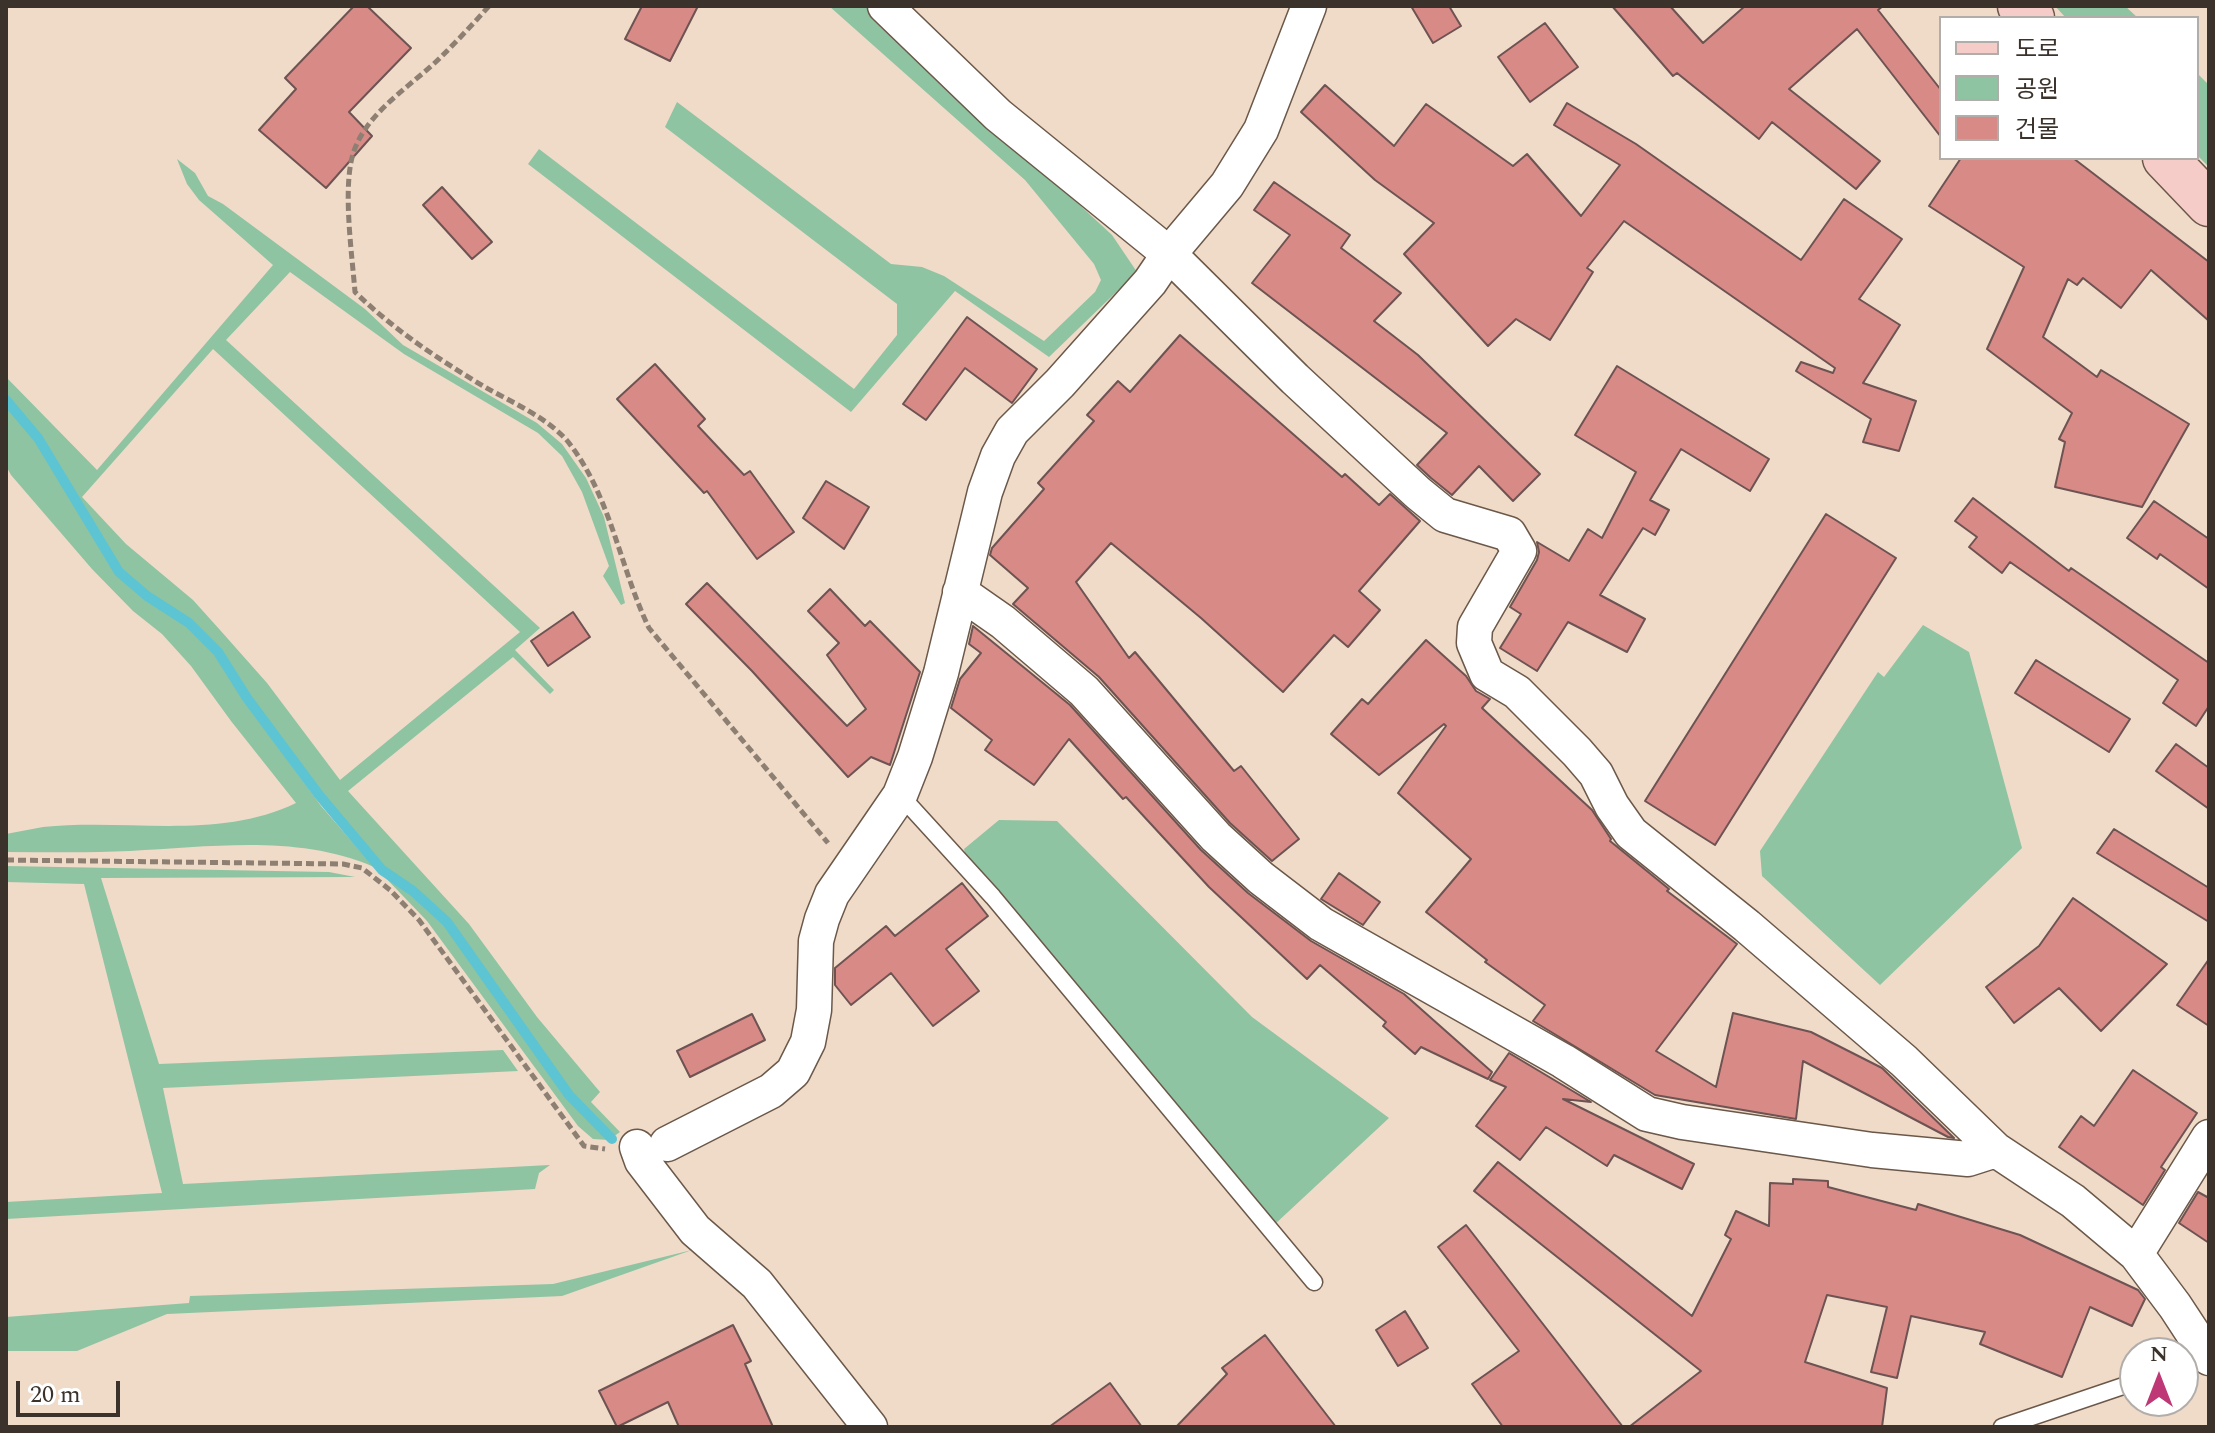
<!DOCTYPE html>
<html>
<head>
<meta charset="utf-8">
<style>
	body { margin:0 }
	#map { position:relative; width:2215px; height:1433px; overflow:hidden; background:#f0dac8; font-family:Spectral,"Noto Sans KR",serif }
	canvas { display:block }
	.frame { position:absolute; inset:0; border:8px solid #3b332b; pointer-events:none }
	.legend { position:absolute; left:1939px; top:16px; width:260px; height:144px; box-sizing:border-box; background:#fff; border:2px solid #b1adaa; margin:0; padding:10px 14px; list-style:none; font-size:24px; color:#3b332b }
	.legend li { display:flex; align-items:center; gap:16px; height:40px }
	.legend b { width:40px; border:2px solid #b1adaa }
	.north { position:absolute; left:2119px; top:1337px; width:80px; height:80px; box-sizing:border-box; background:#fff; border:2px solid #b1adaa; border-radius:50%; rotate:0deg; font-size:22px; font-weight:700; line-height:32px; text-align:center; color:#3b332b }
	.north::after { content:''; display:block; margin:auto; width:28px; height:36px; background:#bf3876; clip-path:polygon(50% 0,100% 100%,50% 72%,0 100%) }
	.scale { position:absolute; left:16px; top:1381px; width:104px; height:36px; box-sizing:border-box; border:4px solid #3b332b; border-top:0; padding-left:10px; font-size:24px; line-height:28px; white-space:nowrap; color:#3b332b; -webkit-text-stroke:6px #fff; paint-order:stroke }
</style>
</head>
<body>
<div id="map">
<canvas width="2215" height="1433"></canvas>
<div class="frame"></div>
<ul class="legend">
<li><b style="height:10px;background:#f6ccc9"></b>도로</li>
<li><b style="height:22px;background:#8ec4a2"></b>공원</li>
<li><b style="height:22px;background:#d88a87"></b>건물</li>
</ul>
<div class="north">N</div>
<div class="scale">20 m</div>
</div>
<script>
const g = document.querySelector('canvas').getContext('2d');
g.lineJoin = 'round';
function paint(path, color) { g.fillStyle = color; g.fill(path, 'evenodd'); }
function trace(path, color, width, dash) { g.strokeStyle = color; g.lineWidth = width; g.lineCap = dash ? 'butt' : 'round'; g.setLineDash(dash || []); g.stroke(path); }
paint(new Path2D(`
	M829,6H865L1112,235L1137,272L1049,357L955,291L851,412L528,164L539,149L854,389L897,335V304L665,127L677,102L891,264L922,267L944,276L1044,341L1095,292L1101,280L1094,264L1025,180Z
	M2055,6H2125L2138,18H2066Z
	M2197,73L2209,85V167L2197,155Z
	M177,159L195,173L208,196L223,204L365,309L403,345L537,423L562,444L586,478L604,517L625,603L621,605L603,576L609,566L582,492L562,456L538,433L404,354L290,272L226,340L540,628L515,650L554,690L550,694L513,657L348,791L469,924L537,1017L600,1092L591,1102L620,1132L613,1137L570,1093L450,920L415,889L384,868L321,793L250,697L221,651L190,622L148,594L121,571L40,437L6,396V377L97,470L273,265L199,200L187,184ZM213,349L520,632L340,780L267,683L220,630L193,600L126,544L82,497Z
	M6,405L36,442L116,574L146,600L189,627L219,657L243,699L321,806L374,867C298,834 211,847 130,851C89,853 47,852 6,852V834C18,832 31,829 43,827C126,818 218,841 296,803L231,721L191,666L162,634L133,611L92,569L11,475L6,466Z
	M1923,625L1969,652L2022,848L1880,985L1762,876L1760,851L1878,672L1884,677Z
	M999,820L1057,821L1252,1017L1389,1118L1274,1225L966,858L964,849Z
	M6,866L329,872L355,877L101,878L159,1064L503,1050L518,1071L163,1088L183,1184L550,1165L539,1173L535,1189L6,1219V1202L162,1193L84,884L6,882Z
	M380,872L413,895L446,924L568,1099L609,1140L593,1139L578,1126L427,921Z
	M692,1250L562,1296L167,1314L77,1351H6V1317L189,1303L190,1296L553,1284Z`), '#8ec4a2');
trace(new Path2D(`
	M6,400L38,438L119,572L147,596L189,623L218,652L247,698L319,795L382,870L413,891L447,922L569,1095L612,1139`), '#5dc4d3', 10);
const building = new Path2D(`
	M354,6H367L411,48L349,112L372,136L326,188L259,130L296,89L285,78Z
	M642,6H698L670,61L625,39Z
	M1411,6H1449L1461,26L1433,43Z
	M1612,6H1670L1703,43L1745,6H1883L1878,10L1941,90V137L1857,29L1789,89L1880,161L1856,189L1772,122L1759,139L1677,73L1673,76Z
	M1545,23L1578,67L1530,102L1498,57Z
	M1325,85L1394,146L1426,104L1513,166L1527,154L1581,216L1620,165L1554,125L1567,103L1636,144L1801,260L1844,199L1902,239L1859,299L1900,325L1863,383L1916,401L1899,451L1863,442L1871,419L1796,371L1801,362L1833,373L1835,368L1624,221L1587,268L1593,272L1550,340L1516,319L1488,346L1404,254L1434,223L1375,180L1301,112Z
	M1961,158H2073L2209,262V321L2151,270L2121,308L2083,278L2077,285L2068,279L2043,337L2097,377L2101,370L2189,424L2142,507L2055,487L2065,442L2059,439L2072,413L1987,349L2024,267L1929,206Z
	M1274,182L1350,235L1341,248L1401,293L1374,321L1418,355L1540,474L1513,501L1479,466L1452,495L1431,478L1417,465L1447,433L1252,283L1290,235L1254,210Z
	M442,187L492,242L472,259L423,205Z
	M967,317L1037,369L1012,403L965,368L926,420L903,404Z
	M1180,335L1342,477L1345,474L1379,505L1390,494L1420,521L1359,591L1380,610L1348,647L1334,635L1283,692L1201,618L1111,543L1076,582L1129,658L1135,652L1234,771L1241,766L1299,839L1272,861L1230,823L1099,677L1013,604L1028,588L990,555L992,548L1044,489L1038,483L1094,421L1087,415L1118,381L1130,392Z
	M655,364L705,419L698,426L744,475L750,471L794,532L757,559L707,491L704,493L617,399Z
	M1617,366L1769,459L1750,491L1681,449L1650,500L1669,510L1655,535L1643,528L1600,595L1645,619L1627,652L1568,622L1537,671L1500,648L1521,614L1510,607L1537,560L1539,552L1537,542L1569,561L1588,529L1602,538L1636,472L1575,435Z
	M826,481L869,507L844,549L803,518Z
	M1973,498L2069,571L2071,568L2209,663V706L2196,726L2163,703L2178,680L2010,562L2002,573L1969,547L1977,537L1955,521Z
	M2154,501L2209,539V589L2160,554L2157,559L2127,538Z
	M1826,514L1896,558L1715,845L1645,801Z
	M707,583L847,726L866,709L827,655L839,643L808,611L830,589L865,626L870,621L920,672L890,765L871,757L848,777L752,671L686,604Z
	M573,612L590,637L548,666L531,641Z
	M973,626L1070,705L1201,850L1248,893L1311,941L1404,994L1492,1072L1488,1079L1421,1047L1415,1054L1383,1026L1386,1022L1320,965L1307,979L1209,887L1126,797L1123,799L1069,739L1034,785L985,750L992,740L951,708L960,679L981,653L969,644Z
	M1426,640L1466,676L1476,691L1490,699L1482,708L1592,810L1611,839L1610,841L1669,889L1667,891L1737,944L1656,1051L1716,1087L1733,1013L1811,1032L1882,1068L1954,1138L1948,1137L1803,1061L1796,1119L1655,1095L1533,1021L1545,1005L1485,962L1487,960L1426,912L1471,859L1398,793L1446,726L1444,724L1379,775L1331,734L1362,699L1368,704Z
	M2036,660L2130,719L2109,752L2015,693Z
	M2176,744L2209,768V809L2156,771Z
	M2114,829L2209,888V922L2097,853Z
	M1339,873L1380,902L1363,925L1321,899Z
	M962,883L988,916L946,949L979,991L933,1026L891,973L851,1005L835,985V968L886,926L895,936Z
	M2073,898L2167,964L2101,1031L2059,988L2014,1023L1986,987L2039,946Z
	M2209,959V1026L2177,1005Z
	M752,1014L765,1040L690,1077L677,1051Z
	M1509,1053L1591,1102L1563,1099L1694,1164L1682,1189L1614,1155L1607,1166L1546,1127L1520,1160L1476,1126L1506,1087L1490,1080Z
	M2133,1070L2197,1113L2161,1167L2165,1170L2143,1205L2059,1147L2081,1116L2094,1126Z
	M1498,1162L1692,1316L1731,1239L1725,1235L1736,1211L1769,1226L1770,1183L1793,1184V1179L1828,1181V1187L1916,1210L1918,1204L2020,1235L2138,1290L2145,1299L2132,1326L2090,1307L2062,1377L1980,1344L1985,1332L1911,1316L1897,1378L1871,1372L1887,1307L1827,1295L1805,1362L1887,1388L1882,1427H1629L1701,1371L1474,1191Z
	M2198,1192L2209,1198V1243L2179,1223Z
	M1466,1225L1623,1427H1503L1472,1384L1519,1351L1438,1247Z
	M1405,1311L1428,1348L1398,1366L1376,1330Z
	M733,1325L751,1361L745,1364L773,1427H679L668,1402L617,1427L599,1391Z
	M1265,1335L1336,1427H1176L1227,1374L1222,1368Z
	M1110,1383L1142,1427H1049Z`);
paint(building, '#d88a87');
trace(building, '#6d5352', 2);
const lane = new Path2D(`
	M900,795L993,897L1314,1282
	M2183,1365L2208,1357
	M2002,1427L2135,1382`);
const street = new Path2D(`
	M885,6L998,115L1169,254L1295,379L1418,493L1445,515L1509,534L1519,551L1475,627L1474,643L1487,674L1517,692L1577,752L1596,774L1612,806L1631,833L1747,926L1904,1061L1996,1150L2073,1201L2136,1254L2175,1306L2209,1358
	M960,592L1003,622L1084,691L1216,837L1261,878L1321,924L1563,1061L1647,1114L1682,1122L1872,1150L1968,1159L1996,1150
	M667,1144L771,1091L793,1072L808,1042L814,1010L816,941L822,919L832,894L900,795L915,757L941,673L985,492L998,456L1012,431L1060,383L1150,282L1169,254L1227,185L1261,130L1309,6
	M637,1147L642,1161L695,1230L757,1284L870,1427
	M2136,1254L2209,1137`);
const secondary = new Path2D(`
	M2020,6L2032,18
	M2165,158L2209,204`);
trace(lane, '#6b5849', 19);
trace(street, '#6b5849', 37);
trace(secondary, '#6b5849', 47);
trace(new Path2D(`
	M489,6C474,23 458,40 442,56C411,87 360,115 351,162C344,198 352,255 355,292C394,330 437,358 483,386C511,402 549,418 569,443C611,497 620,568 649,628L828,843
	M6,860L343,864L362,868L390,890L419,920L584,1146L605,1149`), '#8d7f72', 5, [8, 4]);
trace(lane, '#fff', 16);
trace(street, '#fff', 34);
trace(secondary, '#f6ccc9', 44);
</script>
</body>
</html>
